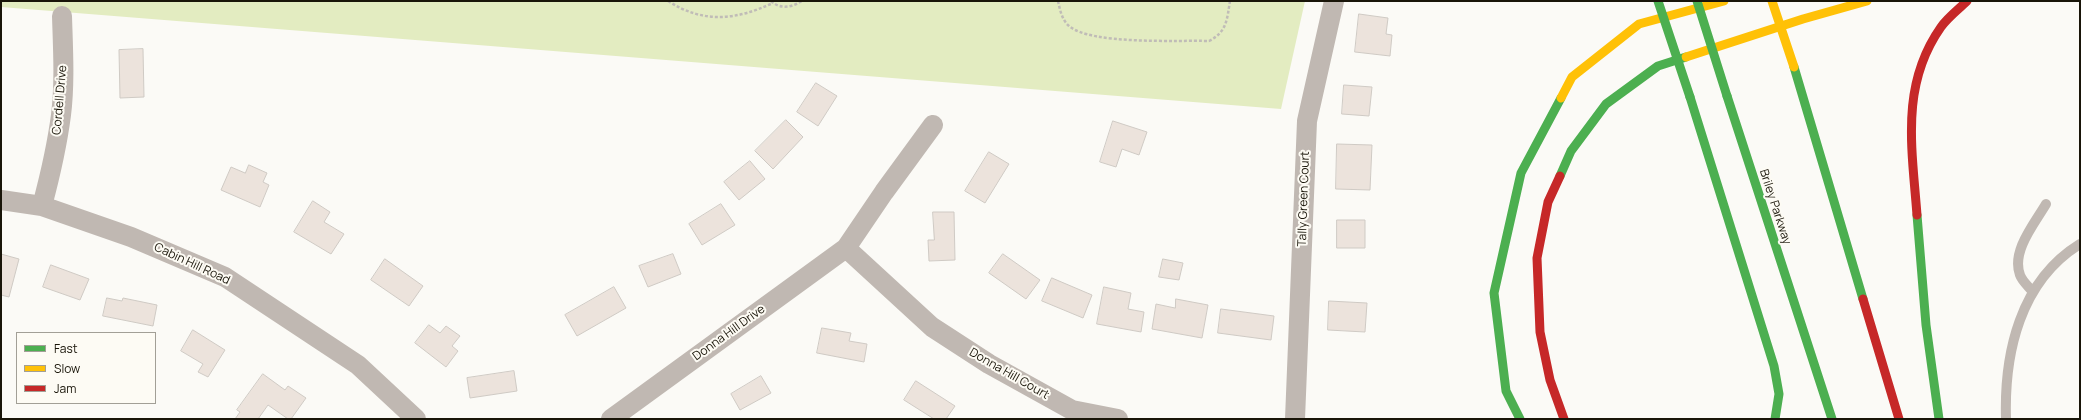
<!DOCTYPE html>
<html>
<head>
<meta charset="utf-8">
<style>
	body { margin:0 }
	#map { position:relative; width:2081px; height:420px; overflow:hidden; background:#fbfaf6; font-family:Manrope,sans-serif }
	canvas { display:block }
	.frame { position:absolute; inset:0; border:2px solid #191509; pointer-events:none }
	.legend { position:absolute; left:16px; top:332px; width:140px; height:72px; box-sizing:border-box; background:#fdfbf4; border:1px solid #a29f96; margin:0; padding:5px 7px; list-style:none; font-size:12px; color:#191509 }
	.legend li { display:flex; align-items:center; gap:8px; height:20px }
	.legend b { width:20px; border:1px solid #a29f96 }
</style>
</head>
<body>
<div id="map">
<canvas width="2081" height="420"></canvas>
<div class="frame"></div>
<ul class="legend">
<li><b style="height:5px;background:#4caf50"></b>Fast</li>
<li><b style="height:5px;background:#ffc107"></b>Slow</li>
<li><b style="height:5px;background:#c62828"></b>Jam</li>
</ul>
</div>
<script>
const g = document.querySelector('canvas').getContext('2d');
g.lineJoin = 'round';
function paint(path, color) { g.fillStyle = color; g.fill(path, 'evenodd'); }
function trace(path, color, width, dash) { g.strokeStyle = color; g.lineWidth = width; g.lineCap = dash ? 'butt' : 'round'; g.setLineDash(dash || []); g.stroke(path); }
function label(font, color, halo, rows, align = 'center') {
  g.font = font + ' Manrope,sans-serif'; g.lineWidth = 4; g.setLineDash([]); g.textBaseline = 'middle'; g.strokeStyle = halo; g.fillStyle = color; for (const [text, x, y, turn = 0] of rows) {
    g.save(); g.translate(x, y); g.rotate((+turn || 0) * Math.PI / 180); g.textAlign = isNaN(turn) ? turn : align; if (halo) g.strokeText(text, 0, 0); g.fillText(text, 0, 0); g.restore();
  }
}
paint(new Path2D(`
	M1,1H1305L1281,109L1,7Z`), '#e3ecc1');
const building = new Path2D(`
	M1359,14L1388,18L1386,34L1392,35L1390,56L1355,52Z
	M143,49L144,97L120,98L119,50Z
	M816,83L837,96L818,126L797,112Z
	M1344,85L1372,87L1369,116L1342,114Z
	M786,120L803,137L773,169L755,151Z
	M1113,121L1147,132L1139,155L1122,149L1116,167L1100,162Z
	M1337,144L1372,145L1370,190L1336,189Z
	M989,152L1009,164L985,203L965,191Z
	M750,161L765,179L739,200L724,182Z
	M249,165L267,173L263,182L269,185L260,207L221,190L231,167L245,173Z
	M313,201L330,212L324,222L344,234L331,254L294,232Z
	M721,204L735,225L702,245L689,224Z
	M933,212H954L955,260L929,261L928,240H934Z
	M1337,220H1365V248H1337Z
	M1,254L19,259L9,297L1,295Z
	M673,254L681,274L648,287L639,266Z
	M1003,254L1040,280L1026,299L989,273Z
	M385,259L423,286L409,306L371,280Z
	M1163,259L1183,263L1179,280L1159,277Z
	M51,265L89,279L80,300L43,287Z
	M1052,278L1092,295L1083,318L1042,301Z
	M614,287L626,308L577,336L565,315Z
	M1104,287L1131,293L1128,309L1144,312L1141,332L1097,324Z
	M107,298L122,301L123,298L157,305L153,326L103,316Z
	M1176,299L1208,305L1202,338L1152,329L1156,304L1175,308Z
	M1329,301L1367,303L1365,332L1328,330Z
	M1221,309L1274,316L1271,340L1218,333Z
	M429,325L440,333L446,326L460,336L452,346L458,351L446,367L415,343Z
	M822,328L851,333L849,341L867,344L864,362L817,353Z
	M193,330L225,350L208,377L198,372L203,364L181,351Z
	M514,371L517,391L470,398L467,378Z
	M263,374L285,390L288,386L306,398L291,419H288L268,405L258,419H235L240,412L237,410Z
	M761,376L771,393L740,410L731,394Z
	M916,381L955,406L946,419H934L904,400Z`);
paint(building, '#ece3dc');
trace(building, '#cfcac4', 1);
trace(new Path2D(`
	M668,1C704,24 736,20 773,3
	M771,1C781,10 792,7 802,1
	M1058,1C1060,10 1062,20 1069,26C1091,45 1178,40 1209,41C1227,32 1227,19 1230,1`), '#c0bcb7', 2.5, [3, 2]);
trace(new Path2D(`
	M2033,292C2029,287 2022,281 2020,275C2011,251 2035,223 2046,204
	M2006,419C2004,353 2020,281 2080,244`), '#c0b8b2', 10);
trace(new Path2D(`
	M1,200L42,206L131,237L225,277L358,365L416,419
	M42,206C50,176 57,146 61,115C65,83 63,49 62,16
	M846,248L884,192L933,125
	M611,419L846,248L932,327L989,364L1072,410L1118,419
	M1295,419L1307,121L1334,1`), '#c0b8b2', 20);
trace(new Path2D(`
	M1794,67L1863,299
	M1727,96L1832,419
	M1690,97L1774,366L1779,394L1775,419
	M1560,176L1571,151L1606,104L1658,66L1686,57
	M1917,215L1926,325L1939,419
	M1520,419L1506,391L1494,293L1521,173L1561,98`), '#4caf50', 9);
trace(new Path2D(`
	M1686,57L1803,19L1867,1
	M1561,98L1572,77L1639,24L1724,1`), '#ffc107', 9);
trace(new Path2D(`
	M1560,176L1548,202L1537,258L1540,332L1550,380L1564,419
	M1917,215C1912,148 1900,85 1941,27C1948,17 1959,9 1967,1
	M1863,299L1899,419`), '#c62828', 9);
trace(new Path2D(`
	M1658,1L1690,97
	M1697,1L1727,96`), '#4caf50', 9);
trace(new Path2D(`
	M1772,1L1794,67`), '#ffc107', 9);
label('12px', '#191509', '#fdfbf4', [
	["Cordell Drive",60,100,-85],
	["Tally Green Court",1304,199,-88],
	["Briley Parkway",1775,207,72],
	["Cabin Hill Road",192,264,25],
	["Donna Hill Drive",729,333,-36],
	["Donna Hill Court",1009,374,30]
]);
</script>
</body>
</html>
